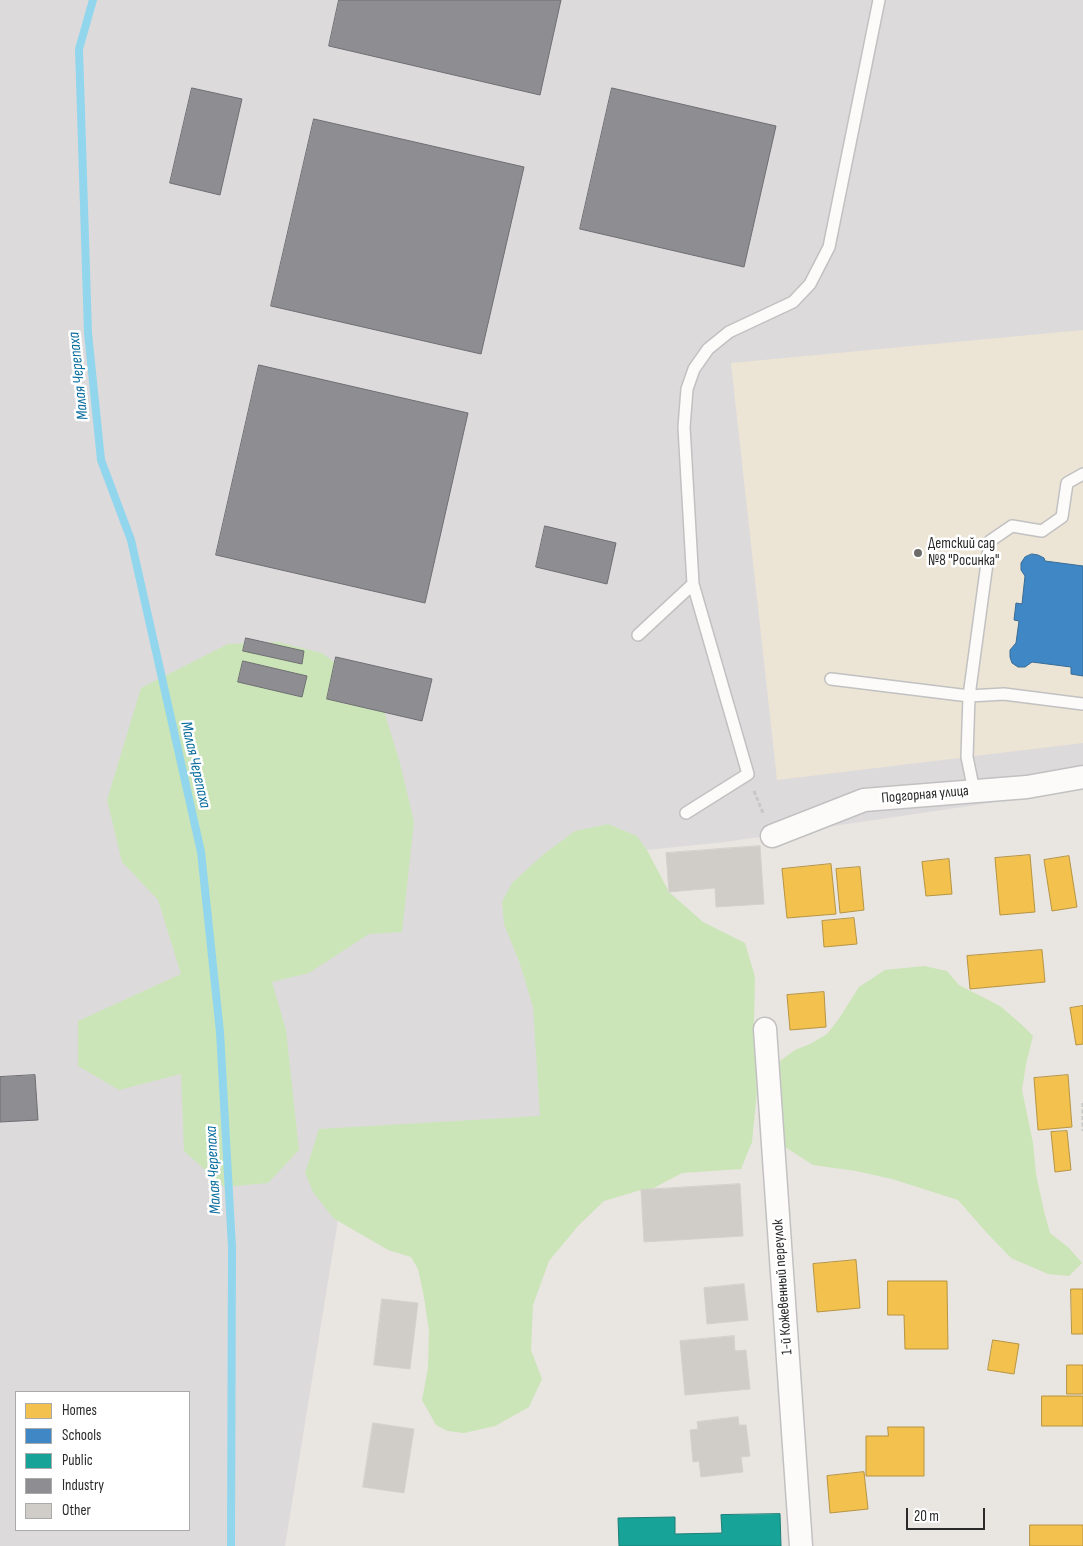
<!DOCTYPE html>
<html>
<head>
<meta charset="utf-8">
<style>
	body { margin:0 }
	#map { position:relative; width:1083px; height:1546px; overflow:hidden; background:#e9e5e0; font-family:"Sofia Sans Condensed",sans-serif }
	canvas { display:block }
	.legend { position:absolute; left:15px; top:1391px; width:175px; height:140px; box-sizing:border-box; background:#fff; border:1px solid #aaa; margin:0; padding:6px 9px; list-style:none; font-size:15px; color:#2a2a2a }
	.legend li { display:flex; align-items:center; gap:10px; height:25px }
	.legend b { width:25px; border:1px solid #aaa }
	.scale { position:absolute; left:906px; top:1508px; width:79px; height:22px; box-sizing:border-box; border:2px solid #2a2a2a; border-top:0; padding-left:6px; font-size:15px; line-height:18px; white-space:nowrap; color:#2a2a2a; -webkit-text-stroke:4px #fff; paint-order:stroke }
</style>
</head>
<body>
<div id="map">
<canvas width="1083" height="1546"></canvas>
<ul class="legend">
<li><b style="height:14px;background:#f2c14e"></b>Homes</li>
<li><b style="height:14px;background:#3f88c5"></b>Schools</li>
<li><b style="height:14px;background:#17a398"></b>Public</li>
<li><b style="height:14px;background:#8d8d92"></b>Industry</li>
<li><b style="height:14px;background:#d0cdc9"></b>Other</li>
</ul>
<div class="scale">20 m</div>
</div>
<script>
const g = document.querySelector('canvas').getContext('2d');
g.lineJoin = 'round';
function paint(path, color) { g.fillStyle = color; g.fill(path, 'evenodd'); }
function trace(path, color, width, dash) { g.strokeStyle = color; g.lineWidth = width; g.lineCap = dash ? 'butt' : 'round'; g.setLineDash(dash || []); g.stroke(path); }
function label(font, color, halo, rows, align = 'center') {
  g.font = font + ' "Sofia Sans Condensed",sans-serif'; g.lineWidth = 5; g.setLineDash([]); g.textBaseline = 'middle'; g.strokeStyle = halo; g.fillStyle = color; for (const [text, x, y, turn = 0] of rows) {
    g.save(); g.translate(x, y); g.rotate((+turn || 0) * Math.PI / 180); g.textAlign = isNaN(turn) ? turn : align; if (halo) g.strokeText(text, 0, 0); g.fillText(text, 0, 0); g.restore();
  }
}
paint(new Path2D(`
	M0,0H1083V784L1030,797L725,842L598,855L561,1121L344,1183L285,1546H0ZM16,1392H189V1530H16Z`), '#dddadc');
paint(new Path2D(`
	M1083,330V743L777,780L731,363Z`), '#ece4d4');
paint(new Path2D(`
	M278,642L322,653L361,683L384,711L400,763L414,822L402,932L369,934L309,973L272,982L286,1030L299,1150L268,1183L224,1187L184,1151L181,1074L119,1090L78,1066V1021L181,974L158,900L122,862L107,800L141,688L228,644Z
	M608,824L637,836L648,852L669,892L703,922L745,943L755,977L754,1022L757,1091L752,1142L741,1169L682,1173L650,1190H641L604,1201L578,1226L549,1261L533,1305L531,1350L542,1379L529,1407L495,1426L464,1433L448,1431L436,1425L422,1400L428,1368L429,1331L424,1297L418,1269L411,1257L388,1250L333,1218L313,1192L305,1173L319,1129L540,1116L533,1007L520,964L504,924L502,902L512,883L544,854L575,831Z
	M924,966L947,971L959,985L1000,1006L1021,1024L1033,1036L1026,1064L1022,1090L1033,1143L1036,1174L1044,1211L1050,1233L1069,1248L1082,1263L1069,1276L1048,1274L1011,1258L986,1232L958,1200L892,1179L856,1171L813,1165L782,1145L781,1098L775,1082L777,1063L795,1050L810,1044L827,1034L838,1020L859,987L885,970Z`), '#cbe5b8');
const homes = new Path2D(`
	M1030,855L1035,912L1000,915L995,858Z
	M1069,856L1077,907L1052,911L1044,860Z
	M949,859L952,894L926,896L922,862Z
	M831,864L836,914L787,918L782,869Z
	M860,867L864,910L840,913L836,869Z
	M854,918L857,944L824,947L822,921Z
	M1042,950L1045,982L970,989L967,956Z
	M824,992L826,1027L790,1030L787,995Z
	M1083,1006V1044L1076,1045L1070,1008Z
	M1068,1075L1072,1127L1038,1130L1034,1078Z
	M1067,1131L1071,1170L1055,1172L1051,1132Z
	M856,1260L860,1308L817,1312L813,1264Z
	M888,1281H947L948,1349H905L904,1315H888Z
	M1071,1289H1083V1334H1072Z
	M993,1340L1019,1344L1014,1374L988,1370Z
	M1067,1365H1083V1394H1067Z
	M1042,1396H1083V1426H1042Z
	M888,1427H924V1476H866V1436H888Z
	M864,1472L868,1509L830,1513L827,1476Z
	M1030,1525H1083V1546H1030Z`);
paint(homes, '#f2c14e');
trace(homes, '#b69443', 1);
const schools = new Path2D(`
	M1032,554L1038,555L1044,558L1045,561L1083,566V676L1071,674V667L1032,662L1025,667H1018L1012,663L1010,657V650L1016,643L1019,621L1014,620L1016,603L1022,604L1025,576L1021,570V563L1025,557Z`);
paint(schools, '#3f88c5');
trace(schools, '#396c96', 1);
const public = new Path2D(`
	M780,1514L781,1546H619L618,1518L675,1517V1534L722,1533L721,1515Z`);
paint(public, '#17a398');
trace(public, '#1d7f77', 1);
const industry = new Path2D(`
	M339,0H561L540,95L329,46Z
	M192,88L242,99L220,195L170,183Z
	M612,88L776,126L744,267L580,229Z
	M314,119L524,167L481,354L271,306Z
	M259,365L468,413L425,603L216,555Z
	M545,526L616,543L607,584L536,567Z
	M246,638L304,651L302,664L243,651Z
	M336,657L432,679L422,721L327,699Z
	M243,661L307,676L302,697L238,682Z
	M35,1075L38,1120L0,1122V1077Z`);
paint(industry, '#8d8d92');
trace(industry, '#6f6f73', 1);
trace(new Path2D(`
	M93,0L79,49L88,333L101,460L131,540L201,852L220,1032L232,1247L231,1546`), '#92d6ed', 8);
const building = new Path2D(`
	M760,846L764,904L716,907L715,888L669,892L666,853Z
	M740,1184L743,1236L644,1242L641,1190Z
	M744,1284L748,1320L707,1324L704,1288Z
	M382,1299L418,1303L410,1369L374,1365Z
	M734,1336L735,1351L746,1350L750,1389L685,1395L680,1341Z
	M738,1417L739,1425H746L750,1456L741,1457L743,1472L701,1477L699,1461L693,1462L690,1430L698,1429L697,1422Z
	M373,1423L414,1429L404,1493L363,1487Z`);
paint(building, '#d0cdc9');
trace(building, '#d4d0cc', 1);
const lane = new Path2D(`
	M638,635L693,584
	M831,679L969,696L1004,694L1083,704
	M974,791L967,757L969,696L990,541L1012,526L1042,531L1062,517L1067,483L1083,474
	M686,813L748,774L693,584L684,427L687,389L694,369L708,349L729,332L793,302L810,284L829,247L879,0`);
const street = new Path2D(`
	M772,836L864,800L1027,787L1083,777
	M765,1029L801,1546`);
trace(lane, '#c2c1c2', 14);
trace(street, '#c2c1c2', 25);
trace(new Path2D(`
	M754,791L763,813
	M1083,1103V1131`), '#c8c7c7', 3, [4, 2.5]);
trace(lane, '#fcfbfa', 11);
trace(street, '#fcfbfa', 22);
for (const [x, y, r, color] of [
	[918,553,5,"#6d6b6a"]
]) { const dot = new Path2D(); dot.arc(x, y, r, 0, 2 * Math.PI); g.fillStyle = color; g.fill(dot); trace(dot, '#fff', 2); }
label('15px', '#2a2a2a', '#fff', [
	["Детский сад",928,544],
	["№8 \"Росинка\"",928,561]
], 'left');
label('15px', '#2a2a2a', '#fff', [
	["Подгорная улица",925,795,-5],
	["1-й Кожевенный переулок",783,1287,-94]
]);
label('italic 16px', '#0a6d9f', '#fff', [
	["Малая Черепаха",79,376,-96],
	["Малая Черепаха",195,765,77],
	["Малая Черепаха",214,1170,-93]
]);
</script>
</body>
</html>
